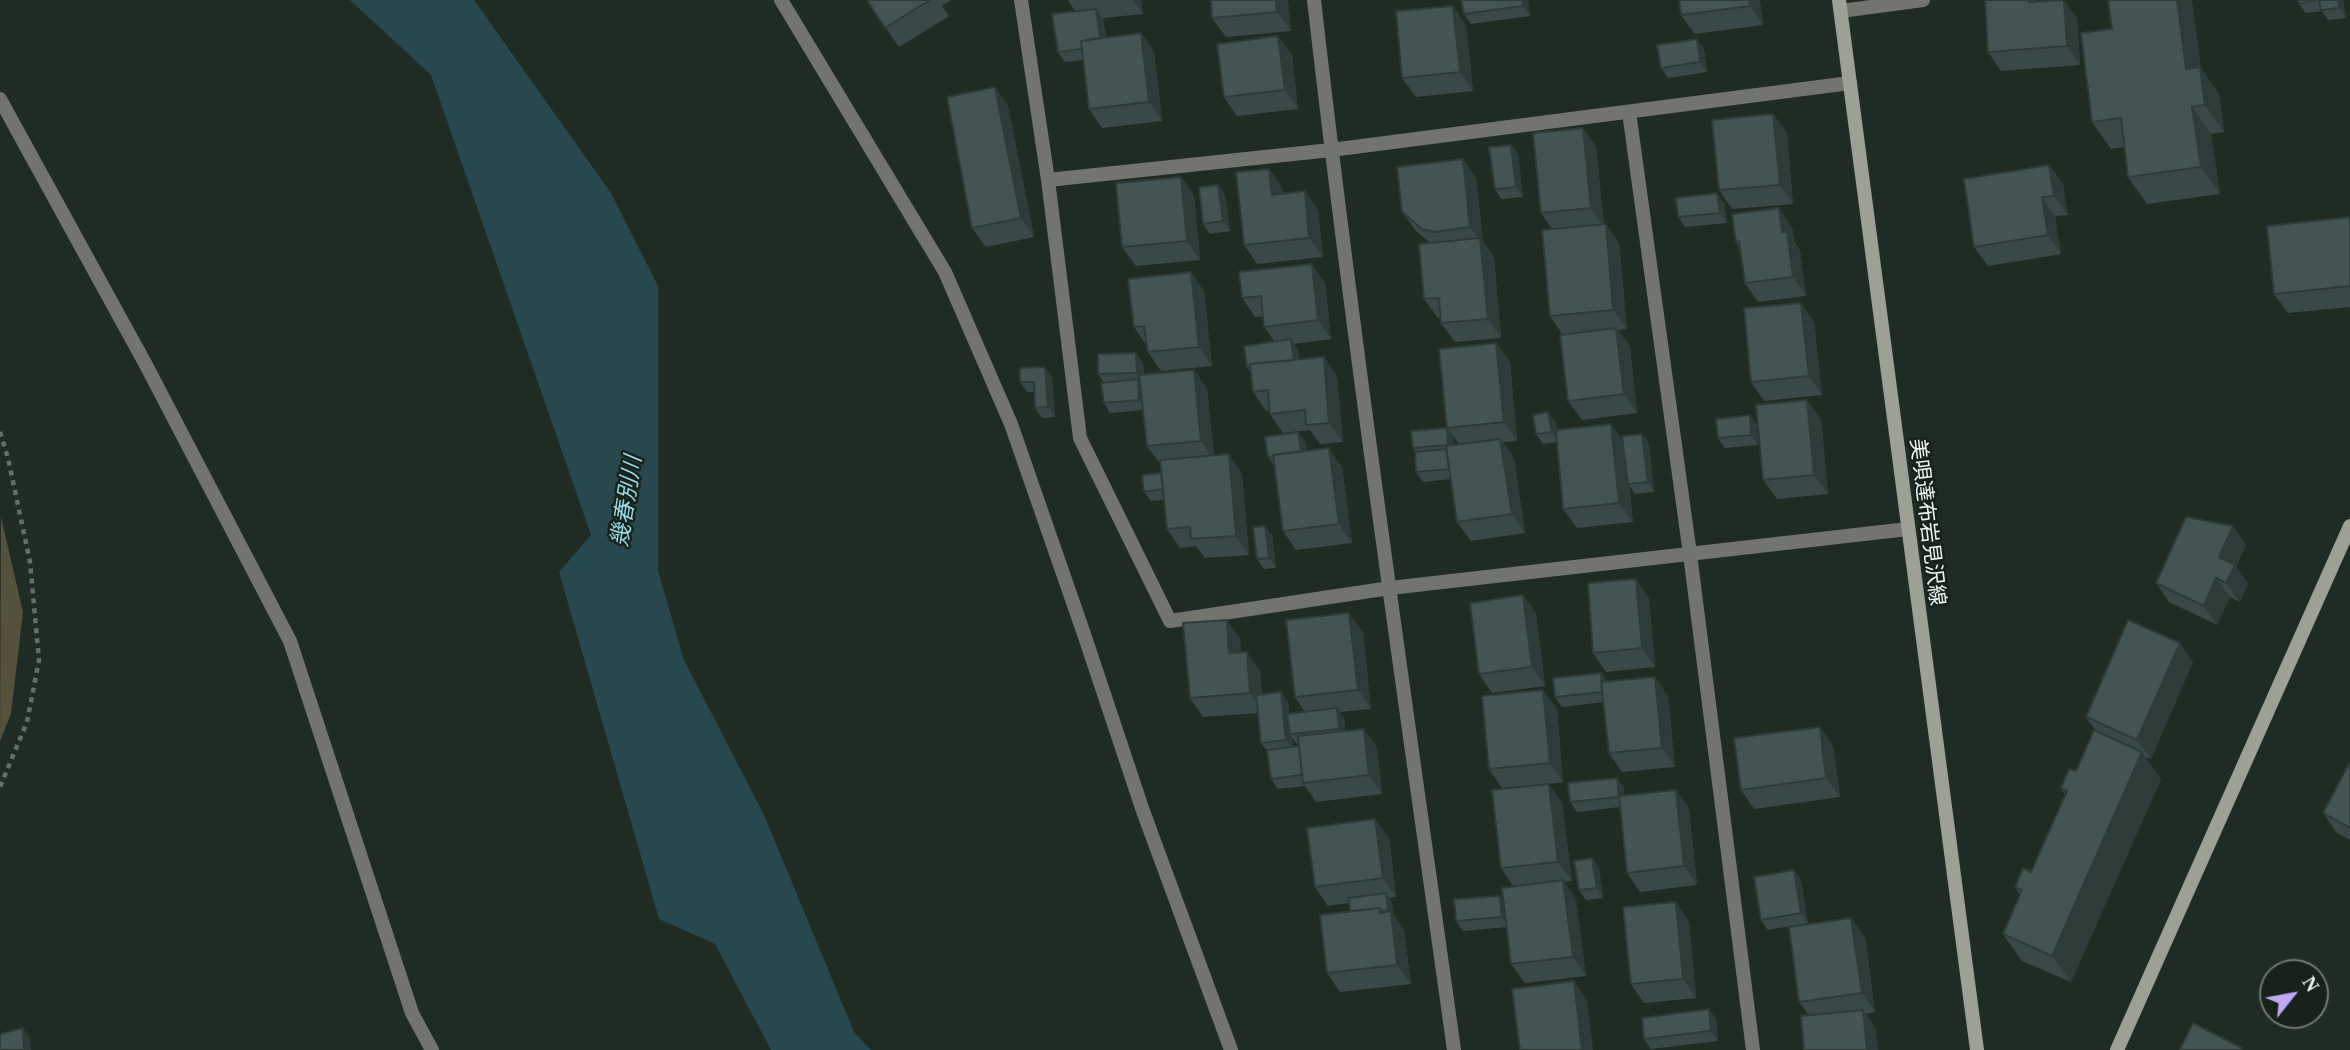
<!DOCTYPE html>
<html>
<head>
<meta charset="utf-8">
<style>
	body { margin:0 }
	#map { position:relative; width:2350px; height:1050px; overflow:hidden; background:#1f2c23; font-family:Georgia,serif }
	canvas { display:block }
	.north { position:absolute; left:2259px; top:959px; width:70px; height:70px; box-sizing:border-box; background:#16221a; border:2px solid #6c7770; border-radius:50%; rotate:59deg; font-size:19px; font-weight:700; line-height:28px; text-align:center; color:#edf6f0 }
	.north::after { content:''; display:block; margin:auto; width:24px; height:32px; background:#c0a8f4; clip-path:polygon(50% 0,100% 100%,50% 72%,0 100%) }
</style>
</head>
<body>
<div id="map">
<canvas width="2350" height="1050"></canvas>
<div class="north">N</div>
</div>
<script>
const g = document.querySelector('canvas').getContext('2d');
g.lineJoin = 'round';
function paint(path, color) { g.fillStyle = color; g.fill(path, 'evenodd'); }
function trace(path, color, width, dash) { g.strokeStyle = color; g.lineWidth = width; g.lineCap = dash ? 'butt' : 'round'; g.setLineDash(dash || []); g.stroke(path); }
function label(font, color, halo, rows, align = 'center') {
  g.font = font + ' Georgia,"Noto Sans JP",serif'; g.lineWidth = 5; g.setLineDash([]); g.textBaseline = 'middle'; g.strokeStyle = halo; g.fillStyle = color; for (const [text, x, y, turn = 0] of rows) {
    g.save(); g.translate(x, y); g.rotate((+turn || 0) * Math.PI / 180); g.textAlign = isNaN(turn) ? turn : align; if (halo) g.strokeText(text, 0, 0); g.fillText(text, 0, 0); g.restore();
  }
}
paint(new Path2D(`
	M1,517L23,612L11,714L0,741Z`), '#56513b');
paint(new Path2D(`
	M350,0H474L611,193L658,286V571L684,660L764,815L854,1032L871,1050H771L715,944L659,919L559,572L591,535L431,75Z`), '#27484f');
trace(new Path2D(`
	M0,432L8,458L30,562L39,660L27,722L0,787`), '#636f67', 4.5, [5, 5]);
trace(new Path2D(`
	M781,0L945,272L1011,424L1084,634L1143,811L1231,1050
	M0,99L146,365L290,641L412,1013L432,1050`), '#72756e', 14);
trace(new Path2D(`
	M1021,0L1048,180L1080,438L1170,621L1390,588L1908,529
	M1314,0C1354,351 1405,700 1454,1050
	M1841,11L1923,0
	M1629,112L1690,554L1753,1050
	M1048,180L1331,150L1850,83`), '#72756e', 14);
trace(new Path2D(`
	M1839,0L1977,1050
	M2117,1050L2350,526`), '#9ca196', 14);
paint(new Path2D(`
	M867,0H951L942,6L949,16L899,47Z
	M1068,0H1141L1143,14L1103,18L1106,38L1141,33L1154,52L1162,121L1102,128L1089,109L1083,60L1065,62L1058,52L1075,11Z
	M1288,0L1291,31L1226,37L1212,18Z
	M1461,0H1528L1530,16L1471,24L1464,14Z
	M1679,0H1760L1763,25L1695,34L1681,15Z
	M1985,0H2034L2035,1L2064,0L2077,18L2080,65L2001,71L1988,52Z
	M2298,0H2343L2346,18L2328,20L2322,11L2306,13L2299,4Z
	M1466,25L1473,91L1416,97L1402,78Z
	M1704,49L1707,72L1668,78L1661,68Z
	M1292,55L1298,109L1237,116L1224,97Z
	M2201,68L2219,94L2224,132L2211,134L2220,194L2147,204L2128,177L2124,147L2111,149L2092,122Z
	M1008,106L1034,237L986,247L972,228Z
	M1773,114L1787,133L1793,204L1732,209L1719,190Z
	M1583,128L1596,147L1604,225L1606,224L1619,243L1627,329L1618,330L1630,347L1637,413L1582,420L1568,401L1563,335L1550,316L1552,229L1541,213Z
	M1511,145L1518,155L1523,197L1501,199L1495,189Z
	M1463,159L1476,178L1483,242L1494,257L1501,338L1455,342L1441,323V318H1438L1424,299L1430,243L1416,231L1402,212Z
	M2049,165L2063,184L2068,215L2055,216L2061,254L1988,266L1974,247Z
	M1269,169L1282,188L1283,194L1305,191L1318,210L1323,257L1257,264L1244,245Z
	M1181,177L1194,196L1200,260L1136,266L1122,247Z
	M1225,194L1230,231L1210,234L1203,224Z
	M1724,203L1727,223L1685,227L1678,217Z
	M2350,217V307L2288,313L2274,294Z
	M1792,227L1794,241L1800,251L1806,296L1758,302L1745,283L1740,248L1736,242Z
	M1325,283L1331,339L1294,344L1298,349L1299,359L1324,357L1337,376L1343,442L1320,444L1310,430L1283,433L1270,414L1269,410L1266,411L1253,392L1251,373L1247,367L1275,342L1264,327L1263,316L1255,317L1242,298Z
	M1204,291L1212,366L1161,371L1148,352L1147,346L1134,327Z
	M1814,322L1822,395L1764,401L1751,382Z
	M1496,343L1510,362L1517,441L1503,442L1514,458L1525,533L1471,541L1457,522L1451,479L1423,482L1416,472L1415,452L1413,448L1447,428L1453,437L1454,445L1459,444L1447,428Z
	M1136,353L1143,363L1144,375L1194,370L1207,389L1214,455L1242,473L1249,555L1205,558L1196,546L1180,548L1167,529L1164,500L1151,501L1144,492L1162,474L1161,465L1147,446L1143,410L1110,413L1104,403V383L1098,374Z
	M1045,367L1052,377L1055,417L1042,418L1035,408L1034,392H1027L1020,382Z
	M1548,412L1555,422L1557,430L1623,440L1642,434L1649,444L1654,492L1635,494L1629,485L1633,522L1577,528L1563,509L1557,442L1543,444L1536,434Z
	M1750,415L1757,425L1758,445L1725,448L1718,438Z
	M1821,419L1828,494L1777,499L1763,480Z
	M1298,432L1305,442L1307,451L1342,467L1352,543L1296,550L1283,531L1275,467L1268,457Z
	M2233,526L2246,545L2236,566L2248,584L2240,602L2230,597L2217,625L2169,602L2156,583Z
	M1272,535L1276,568L1264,569L1257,559Z
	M1523,595L1536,614L1545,686L1492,693L1479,674Z
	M1649,598L1655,667L1606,672L1593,653Z
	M1227,620L1240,639L1241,652L1260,671L1262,694L1281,692L1288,702L1289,714L1305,712L1295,697L1363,632L1371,709L1339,712L1344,718L1345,731L1364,729L1377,748L1382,794L1316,802L1305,786L1278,789L1271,779L1268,752L1261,743L1258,713L1203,717L1190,698ZM1292,738L1297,744H1299V746H1293Z
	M2193,662L2151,759L2145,757L2161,779L2071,982L2022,961L2003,934L2020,895L2015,887L2031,872L2065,795L2061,788L2076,771L2096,731L2086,717Z
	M1601,673L1607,682L1668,696L1675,767L1622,772L1609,753L1604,702L1562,707L1555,697Z
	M1557,709L1563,782L1549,784L1562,803L1572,881L1564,882L1576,899L1586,976L1525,983L1511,964L1507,927L1463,931L1456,921L1504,901L1514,887L1501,868L1545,784L1502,788L1489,769Z
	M1833,746L1840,797L1754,809L1741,790Z
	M2350,765V840L2336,832L2323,813Z
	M1617,778L1624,788V795L1676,790L1689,809L1697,885L1640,892L1627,873L1620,807L1577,812L1570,802Z
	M1389,838L1396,897L1389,898L1392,903L1394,915L1404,930L1411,984L1340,992L1327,973L1350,911L1349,903L1328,906L1315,887Z
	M1592,858L1599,868L1603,898L1586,900L1579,890Z
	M1794,870L1801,880L1808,923L1768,930L1761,920Z
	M1689,921L1696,998L1644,1003L1631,984Z
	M1865,937L1875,1012L1865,1014L1876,1029L1809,1015L1799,1002Z
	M1716,1019L1718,1041L1651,1049L1644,1039Z`), '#394947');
paint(new Path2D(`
	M1133,0H1141L1143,14Z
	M1276,0H1288L1291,31L1277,12Z
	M1523,0H1528L1530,16L1523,6Z
	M1749,0H1760L1763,25L1750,6Z
	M2064,0L2077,18L2080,65L2067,46Z
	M2177,0H2192L2201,68L2219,94L2224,132L2205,105L2186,69Z
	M2338,0H2343L2346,18L2339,8Z
	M1453,6L1466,25L1473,91L1460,72Z
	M1096,9L1103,19L1108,57L1102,47Z
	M1141,33L1154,52L1162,121L1149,102Z
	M1278,36L1292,55L1298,109L1285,90Z
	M1697,39L1704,49L1707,72L1700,62Z
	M995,87L1008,106L1034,237L1021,218Z
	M2192,107L2211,134L2220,194L2201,167Z
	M1773,114L1787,133L1793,204L1780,185Z
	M1583,128L1596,147L1604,228L1591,208Z
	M1511,145L1518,155L1523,197L1516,187Z
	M1463,159L1476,178L1483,242L1494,257L1501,338L1488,319L1481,242L1470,227Z
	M2049,165L2063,184L2068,215L2054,196Z
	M1269,169L1282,188L1285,214L1272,195Z
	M1181,177L1194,196L1200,260L1187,241Z
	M1218,185L1225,194L1230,231L1223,221Z
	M1305,191L1318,210L1323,257L1309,238Z
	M1717,193L1724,203L1727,223L1720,213Z
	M2042,197L2055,216L2061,254L2048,235Z
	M1779,208L1792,227L1794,241L1800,251L1806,296L1793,277L1782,232Z
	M1606,224L1619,243L1627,329L1613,310Z
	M1312,264L1325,283L1331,339L1318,320Z
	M1191,272L1204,291L1212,366L1199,347Z
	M1801,303L1814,322L1822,395L1809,376Z
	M1616,328L1630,347L1637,413L1624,394Z
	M1291,339L1298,349L1301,371L1294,361Z
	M1496,343L1510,362L1517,441L1504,422Z
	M1136,353L1143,363L1144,383L1137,373Z
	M1324,357L1337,376L1343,442L1329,423Z
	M1045,367L1052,377L1055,417L1048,407Z
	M1194,370L1207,389L1214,460L1201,441Z
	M1138,379L1145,389L1146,410L1139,400Z
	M1807,400L1821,419L1828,494L1814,475Z
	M1548,412L1555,422L1559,442L1552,432Z
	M1750,415L1757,425L1758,445L1751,435Z
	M1611,424L1625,443L1633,522L1619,503Z
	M1447,428L1453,437L1455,455L1448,445Z
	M1298,432L1305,442L1308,462L1301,452Z
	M1642,434L1649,444L1654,492L1648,482Z
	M1500,439L1514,458L1525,533L1512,514Z
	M1329,448L1342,467L1352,543L1339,524Z
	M1229,454L1242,473L1249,555L1236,536Z
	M1265,526L1272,535L1276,568L1269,558Z
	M2233,526L2246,545L2236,566L2248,584L2240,602L2226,583L2219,557Z
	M2216,578L2230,597L2217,625L2204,606Z
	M1636,579L1649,598L1655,667L1642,648Z
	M1523,595L1536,614L1545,686L1532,667Z
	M1349,613L1363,632L1371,709L1358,690Z
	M1227,620L1240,639L1243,672L1229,653Z
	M2180,643L2193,662L2151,759L2137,740Z
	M1247,652L1260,671L1263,712L1250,693Z
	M1601,673L1608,683L1603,692Z
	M1655,677L1668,696L1675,767L1662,748Z
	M1543,690L1557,709L1563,782L1550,763Z
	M1281,692L1288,702L1292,734H1290L1292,738L1293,749L1286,740Z
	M1337,708L1344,718L1346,739L1339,729Z
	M1820,727L1833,746L1840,797L1826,778Z
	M1364,729L1377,748L1382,794L1369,775Z
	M2142,752L2161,779L2071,982L2052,956Z
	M1617,778L1624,788L1626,807L1619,797Z
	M1549,784L1562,803L1572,881L1558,862Z
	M1676,790L1689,809L1697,885L1684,866Z
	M1375,819L1389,838L1396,897L1383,878Z
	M1592,858L1599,868L1603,898L1597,888Z
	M1794,870L1801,880L1808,923L1801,913Z
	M1563,880L1576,899L1586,976L1573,957Z
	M1386,893L1392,903L1394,915L1404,930L1411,984L1397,965L1392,915L1388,910Z
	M1500,896L1507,905L1509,927L1502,917Z
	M1676,902L1689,921L1696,998L1683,979Z
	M1851,918L1865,937L1875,1012L1862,993Z
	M1574,981L1587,1000L1593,1050H1582Z
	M1709,1009L1716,1019L1718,1041L1711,1031Z
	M1863,1010L1876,1029L1878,1050H1867Z
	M23,1028L30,1038L31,1050H25Z`), '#2e3c39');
const building = new Path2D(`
	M867,0H930L885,28Z
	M1211,0H1276L1277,12L1212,18Z
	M1461,0H1523V6L1464,14Z
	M1679,0H1749L1750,6L1681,15Z
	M1985,0H2029V2L2064,0L2067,46L1988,52Z
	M2108,0H2177L2186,69L2200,67L2205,105L2192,107L2201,167L2128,177L2121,118L2092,122L2081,33L2112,29Z
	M2298,0H2338L2339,8L2321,10L2319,0L2299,4Z
	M1453,6L1460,72L1402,78L1396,11Z
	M1096,9L1100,38L1081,41L1082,49L1058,52L1052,14Z
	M1141,33L1149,102L1089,109L1081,41Z
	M1278,36L1285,90L1224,97L1217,44Z
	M1697,39L1700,62L1661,68L1657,45Z
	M995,87L1021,218L972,228L947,97Z
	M1773,114L1780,185L1719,190L1712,120Z
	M1583,128L1591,208L1541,213L1533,133Z
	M1511,145L1516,187L1495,189L1489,147Z
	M1463,159L1470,227L1435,232L1422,229L1402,212L1397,167Z
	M2049,165L2054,196L2042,197L2048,235L1974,247L1964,179Z
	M1269,169L1272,195L1305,191L1309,238L1244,245L1236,172Z
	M1181,177L1187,241L1122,247L1116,183Z
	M1218,185L1223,221L1203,224L1199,187Z
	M1717,193L1720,213L1678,217L1676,198Z
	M1779,208L1782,232H1787L1793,277L1745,283L1739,241L1736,242L1732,214Z
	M2350,217V286L2274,294L2267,226Z
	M1606,224L1613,310L1550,316L1542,230Z
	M1480,238L1488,319L1441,323L1439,298L1424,299L1419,244Z
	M1312,264L1318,320L1264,327L1261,296L1242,298L1239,272Z
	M1191,272L1199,347L1148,352L1144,326L1134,327L1128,279Z
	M1801,303L1809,376L1751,382L1744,308Z
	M1616,328L1624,394L1568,401L1560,335Z
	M1291,339L1294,360L1250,364V366L1247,367L1244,346Z
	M1496,343L1504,422L1447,428L1439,349Z
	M1136,353L1137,373L1098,374V354Z
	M1324,357L1329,423L1306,425L1305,410L1270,414L1268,390L1253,392L1250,364Z
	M1045,367L1048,407L1035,408L1034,382H1020V368Z
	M1194,370L1201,441L1147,446L1139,375Z
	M1138,379L1139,400L1104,403L1101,383Z
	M1807,400L1814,475L1763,480L1756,405Z
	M1548,412L1552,432L1536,434L1533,415Z
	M1750,415L1751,435L1718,438L1716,419Z
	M1611,424L1619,503L1563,509L1556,430Z
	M1447,428L1448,445L1413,448L1411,431Z
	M1298,432L1301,451L1273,455L1274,456L1268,457L1265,437Z
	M1642,434L1648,482L1628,484L1622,436Z
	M1500,439L1512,514L1457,522L1446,446Z
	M1329,448L1339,524L1283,531L1273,455Z
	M1446,449L1449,469L1416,472L1415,452Z
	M1229,454L1236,536L1191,539L1190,527L1167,529L1160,460Z
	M1161,473L1163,489L1144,492L1142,475Z
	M2186,517L2233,526L2219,557L2235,565L2226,583L2216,578L2204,606L2156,583Z
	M1265,526L1269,558L1257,559L1253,527Z
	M1636,579L1642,648L1593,653L1588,583Z
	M1523,595L1532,667L1479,674L1470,603Z
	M1349,613L1358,690L1295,697L1286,620Z
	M1227,620L1229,653L1247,652L1250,693L1190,698L1183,623Z
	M2128,620L2180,643L2137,740L2086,717Z
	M1601,673L1602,692L1555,697L1553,678Z
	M1655,677L1662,748L1609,753L1601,682Z
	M1543,690L1550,763L1489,769L1482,696Z
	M1281,692L1286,740L1261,743L1256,695Z
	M1337,708L1339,729L1290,734L1287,714Z
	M1820,727L1826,778L1741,790L1734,738Z
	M1364,729L1369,775L1303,783L1298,736Z
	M2094,730L2142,752L2052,956L2003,934L2022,890L2015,887L2023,868L2031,872L2067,791L2061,788L2069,769L2076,771Z
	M1299,746L1302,775L1271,779L1267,750Z
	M2349,764L2350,765V828L2323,813Z
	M1617,778L1619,797L1570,802L1568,783Z
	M1549,784L1558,862L1501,868L1492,790Z
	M1676,790L1684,866L1627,873L1619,796Z
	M1375,819L1383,878L1315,887L1307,828Z
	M1592,858L1597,888L1579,890L1574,861Z
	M1794,870L1801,913L1761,920L1754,877Z
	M1563,880L1573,957L1511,964L1502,888Z
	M1386,893L1388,910L1382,911L1380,908L1350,911L1349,898Z
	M1500,896L1502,917L1456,921L1454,899Z
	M1676,902L1683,979L1631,984L1623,907Z
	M1380,908V913L1391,911L1397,965L1327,973L1320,915Z
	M1851,918L1862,993L1799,1002L1789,927Z
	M1574,981L1582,1050H1520L1512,989Z
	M1709,1009L1711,1031L1644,1039L1642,1018Z
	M1863,1010L1867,1050H1804L1801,1016Z
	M2193,1023L2242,1048L2241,1050H2183L2180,1049Z
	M23,1028L24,1050H0V1034Z`);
paint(building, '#425552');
trace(building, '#2e3c39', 2);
label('21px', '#edf6f0', '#16221a', [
	["美唄達布岩見沢線",1929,522,83]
]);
label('italic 23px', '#96d9e8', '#16221a', [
	["幾春別川",625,501,-81]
]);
</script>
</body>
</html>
